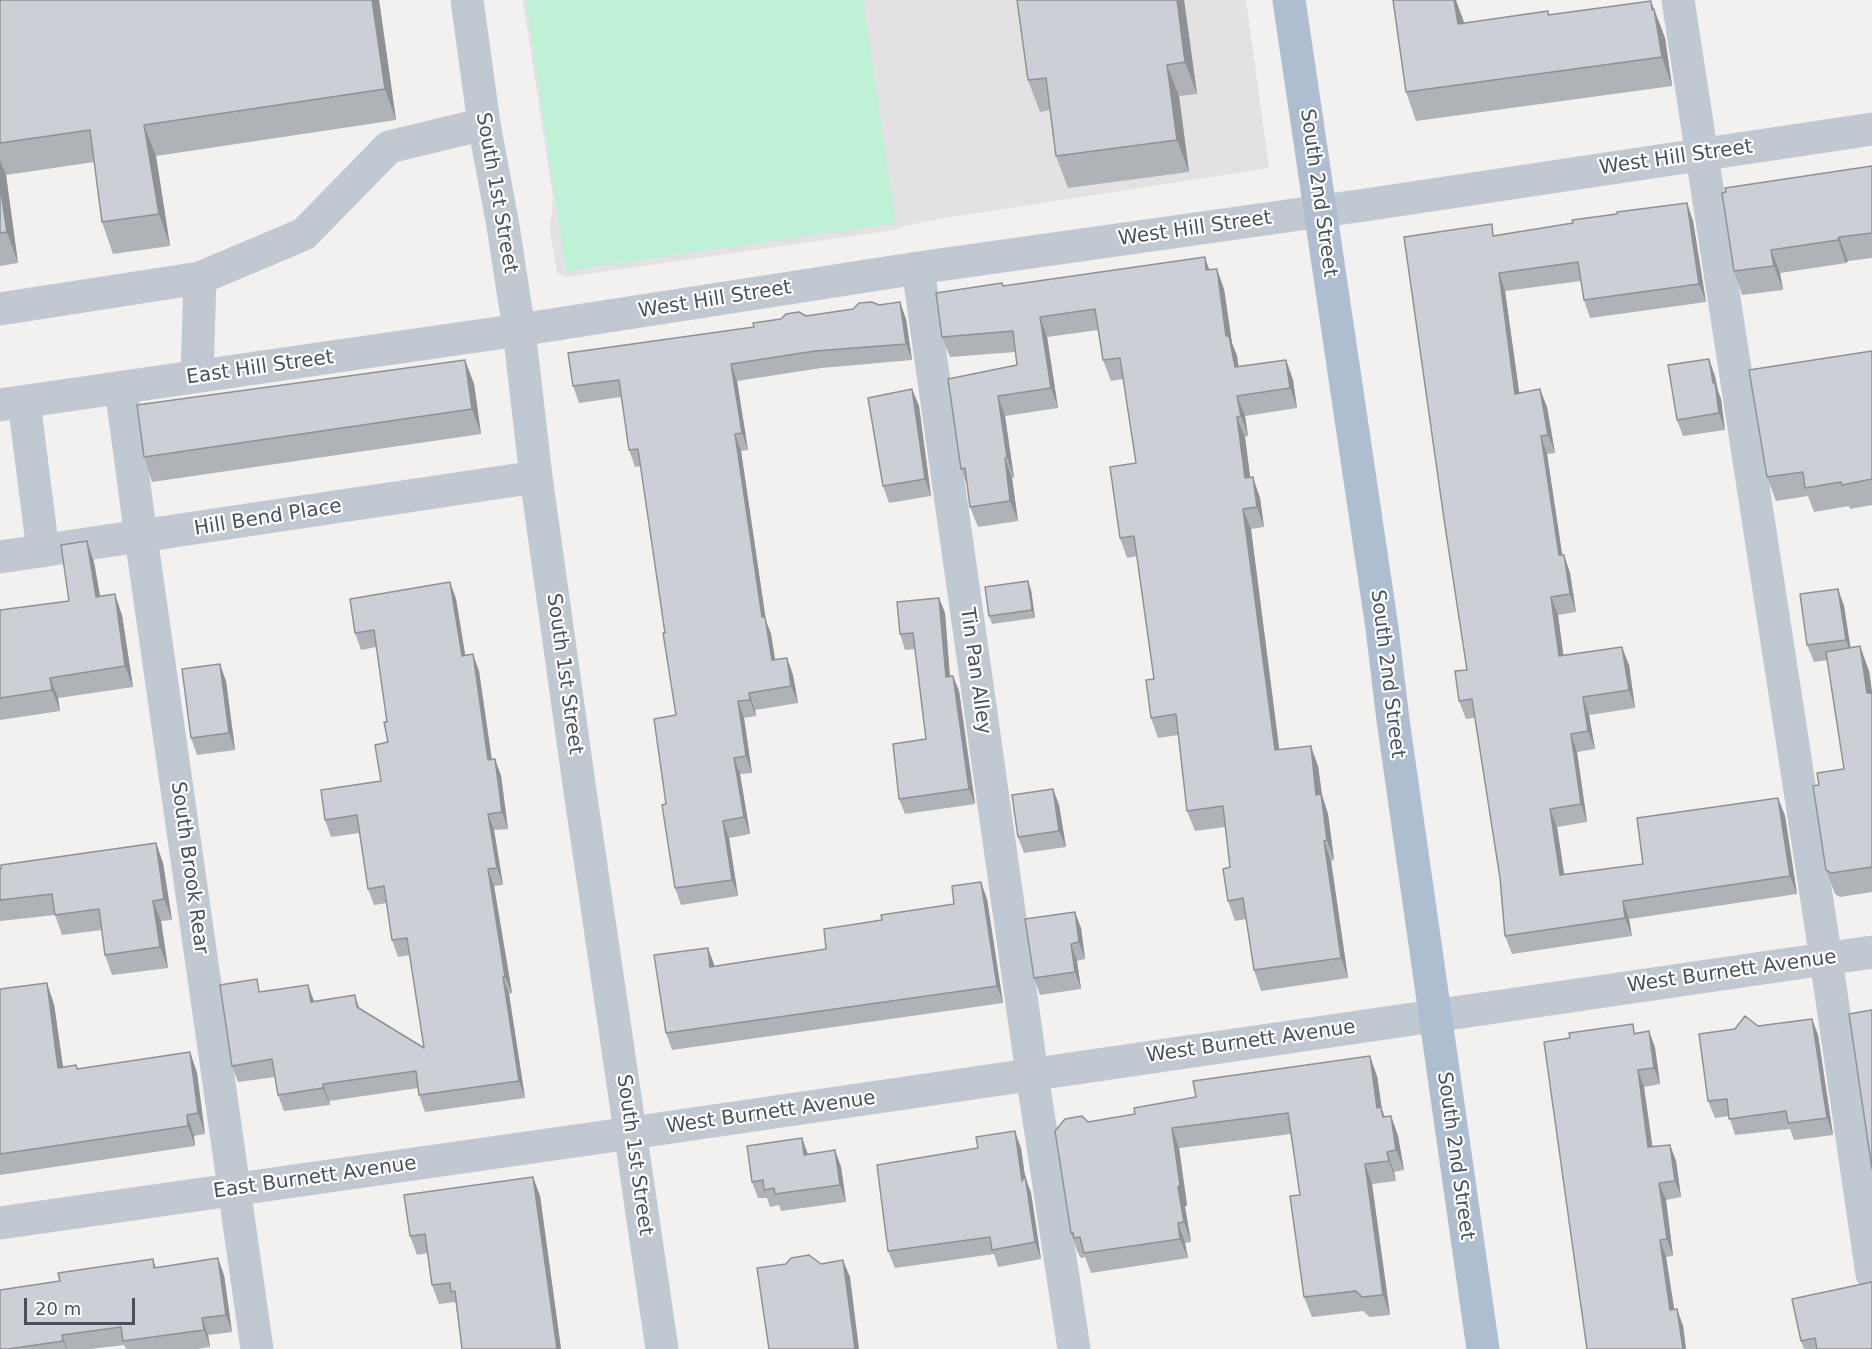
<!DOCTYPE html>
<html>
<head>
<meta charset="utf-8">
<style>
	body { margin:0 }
	#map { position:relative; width:1872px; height:1349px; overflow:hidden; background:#f3f0f0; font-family:"DejaVu Sans",sans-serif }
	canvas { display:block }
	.scale { position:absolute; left:24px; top:1298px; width:111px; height:27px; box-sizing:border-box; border:3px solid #47515e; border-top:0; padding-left:8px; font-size:18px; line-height:21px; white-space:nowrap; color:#47515e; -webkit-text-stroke:4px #fff; paint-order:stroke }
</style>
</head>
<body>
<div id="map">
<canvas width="1872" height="1349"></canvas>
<div class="scale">20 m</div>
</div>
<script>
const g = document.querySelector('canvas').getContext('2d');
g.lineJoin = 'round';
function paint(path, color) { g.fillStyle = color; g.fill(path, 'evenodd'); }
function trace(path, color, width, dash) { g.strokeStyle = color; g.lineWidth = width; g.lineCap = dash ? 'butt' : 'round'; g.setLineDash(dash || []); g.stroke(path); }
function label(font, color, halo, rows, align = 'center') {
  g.font = font + ' "DejaVu Sans",sans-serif'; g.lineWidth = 4.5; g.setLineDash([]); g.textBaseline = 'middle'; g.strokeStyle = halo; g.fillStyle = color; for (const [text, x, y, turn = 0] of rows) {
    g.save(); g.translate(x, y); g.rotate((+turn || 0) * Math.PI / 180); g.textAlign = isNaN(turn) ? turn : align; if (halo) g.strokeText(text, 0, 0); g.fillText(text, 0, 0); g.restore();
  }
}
paint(new Path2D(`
	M523,0H1246L1269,168L939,219L904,226L894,230L566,277L557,273L550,231L553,197Z`), '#e4e1e2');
paint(new Path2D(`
	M526,0H863L896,223L566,271Z`), '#bef1d6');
trace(new Path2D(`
	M467,0L484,124L503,226L519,330L536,477L580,791L662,1349
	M1678,0L1826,959L1872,1274
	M918,268L1032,1074L1074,1349
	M0,309L200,278
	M197,376L200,278L304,234L389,147L484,124
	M121,388L141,537L257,1349
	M24,402L43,551
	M0,405L519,330L918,268L1365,205L1872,129
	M0,557L536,477
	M0,1223L631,1133L1872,952`), '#c0c9d2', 33);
trace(new Path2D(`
	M1289,0L1382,628L1393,720L1483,1349`), '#afbdd0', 33);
paint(new Path2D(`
	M0,0H379L396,120L156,156L170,246L113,254L102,222L94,162L6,175L18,263L0,266Z
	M1184,0L1197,94L1179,96L1189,172L1068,188L1056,156L1050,110L1040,112L1028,80Z
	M1654,9L1665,38L1672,86L1416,121L1406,92L1464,23L1548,11L1549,15Z
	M1872,166V258L1848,261L1846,263L1780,273L1783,290L1742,295L1734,271Z
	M1687,203L1693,221L1706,302L1590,318L1584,300L1581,281L1505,291L1519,393L1547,407L1555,453L1547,454L1562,555H1564L1570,573L1576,612L1558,615L1563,655L1629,665L1635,708L1589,715L1595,749L1577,752L1587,822L1557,827L1564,874L1643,864L1778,798L1785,816L1797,894L1629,919L1632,936L1512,954L1505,936L1500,878L1475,718L1466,719L1459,701L1467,670L1496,235L1573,223Z
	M1209,270L1224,289L1232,343L1237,356L1238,367L1286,360L1293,380L1297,408L1245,416L1248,436L1245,437L1250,478L1260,498L1264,527L1251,529L1279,750L1318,766L1322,795L1328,814L1334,860L1331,861L1348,978L1261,991L1254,970L1246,919L1235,921L1228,901L1230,867L1225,827L1195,831L1187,811L1178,735L1158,738L1151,718L1154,679L1137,556L1127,558L1120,538L1136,463L1123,379L1111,381L1103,360L1098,330L1047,337L1058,408L1005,416L1014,478H1012L1018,521L978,527L970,507L968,488L961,469L948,379L1017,365L1015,352L950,357L942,337L1002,283L1004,286Z
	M806,316L906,319L912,360L821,368L737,381L748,450L741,451L766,621L771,634L775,660L787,658L793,675L798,703L755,710L756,716L744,718L752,773L740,774L750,834L729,838L738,896L681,905L675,888L666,804L676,715L641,466L635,467L629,450L621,397L579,403L573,386L754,327Z
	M1872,351V505L1850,509L1849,506L1814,512L1808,496L1776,501L1767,477Z
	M465,360L474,384L481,434L152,482L144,457Z
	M1715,376L1718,391L1721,399L1725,430L1683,436L1677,420Z
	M912,389L919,406L931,496L889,503L883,486Z
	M94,562L100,597L122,615L133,687L58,698L60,711L0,720V610L69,601Z
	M450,582L456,599L465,655L479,671L492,759H495L501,776L508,829L494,830L503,885L494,886L512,993L509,994L525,1098L425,1112L419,1095L418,1088L329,1101L330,1105L284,1111L278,1095L275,1077L238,1082L232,1066L262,992L308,985L314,1001L355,995L360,1009L424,1048L410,955L398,957L392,940L387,903L374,905L368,889L359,833L331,837L325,820L381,781L388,742L387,722L376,647L361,650L355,633Z
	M1838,589L1844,606L1850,648L1860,646L1869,671L1872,692V892L1840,897L1835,894L1826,870L1819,785L1844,769L1828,660L1814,662L1807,645Z
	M1031,590L1035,618L992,624L989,616Z
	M939,598L945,613L950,676H953L959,691L975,804L905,814L899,799L926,739L915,649L905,650L900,634Z
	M226,681L235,750L197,755L191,738Z
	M1053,789L1059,805L1066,847L1024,853L1018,837Z
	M156,843L163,863L172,920L161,921L168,968L112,975L105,955L102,930L62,935L55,915L0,921V869Z
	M987,899L1003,1003L672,1050L666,1033L714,964V966L826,949L882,920Z
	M1081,928L1085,959L1077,961L1081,989L1040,995L1034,978Z
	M0,989L54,1004L63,1067L78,1069L190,1052L197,1073L205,1134L194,1136L195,1146L0,1175Z
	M1812,1019L1818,1035L1833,1135L1794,1140L1790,1129L1735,1135L1729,1116L1715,1118L1708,1101L1758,1026Z
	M1649,1031L1655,1048L1660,1084L1644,1087L1652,1147L1670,1145L1676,1161L1681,1197L1666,1200L1673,1256L1666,1257L1674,1309H1677L1683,1326L1686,1349L1544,1042Z
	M1377,1076L1382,1110L1385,1117L1391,1116L1398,1136L1404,1170L1394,1172L1396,1181L1372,1184L1390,1315L1370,1317L1363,1311L1312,1317L1304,1297L1300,1195L1291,1134L1179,1148L1187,1205L1185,1207L1191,1242L1185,1243L1188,1258L1091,1273L1085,1257L1081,1258L1078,1253L1071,1233L1088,1122Z
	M802,1138L808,1154L835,1150L841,1167L846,1202L781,1211L779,1205L770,1207L767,1198H758L752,1182Z
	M1021,1148L1025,1177L1031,1193L1041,1259L998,1267L994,1254L895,1268L888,1251Z
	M533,1177L540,1196L561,1349H462L456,1306L455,1302L439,1304L432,1285L428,1253L417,1255L410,1236Z
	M153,1259L156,1267L224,1275L232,1332L208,1335L210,1347L197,1349H126L124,1345L90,1349H0L60,1281Z
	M1872,1282V1349H1804L1801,1341Z`), '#afb2b7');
paint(new Path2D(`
	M372,0H379L396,120L385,89Z
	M1177,0H1184L1197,94L1185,62Z
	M1450,0H1456L1464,22L1468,53Z
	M1651,1L1665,38L1672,86L1662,57Z
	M1167,65L1179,96L1189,172L1177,140Z
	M144,125L156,156L170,246L159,214Z
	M0,160L6,175L18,263L7,232L0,185Z
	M1687,203L1693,221L1706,302L1699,284Z
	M1839,237L1848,261L1846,263L1838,240Z
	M1771,250L1780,273L1783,290L1774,266Z
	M1205,257L1212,278L1206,270Z
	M1217,269L1224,289L1232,343L1237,356L1242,387L1235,367L1226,336Z
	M1499,273L1505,291L1522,412L1515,394Z
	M900,302L906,319L912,360L906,344Z
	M1040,317L1047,337L1058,408L1051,388Z
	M1709,359L1715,376L1718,391L1721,399L1725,430L1719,413Z
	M465,360L474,384L481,434L472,409Z
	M1286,360L1293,380L1297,408L1290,388Z
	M731,364L737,381L748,450L742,433Z
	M912,389L919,406L931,496L925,479Z
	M1540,389L1547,407L1555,453L1548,435Z
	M998,396L1005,416L1014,478L1007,457Z
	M1237,396L1245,416L1248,436L1241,416Z
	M1237,417L1245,437L1253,499L1245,478Z
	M735,434L741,451L766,621L771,634L778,677L772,660L762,617Z
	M1541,436L1547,454L1565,573L1559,555Z
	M1005,458L1012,478L1018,521L1010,501Z
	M1253,477L1260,498L1264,527L1257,507Z
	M1243,509L1251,529L1282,770L1275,750Z
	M87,541L94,562L104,618L96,597Z
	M1564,555L1570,573L1576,612L1570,594Z
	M1028,581L1031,590L1035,618L1032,610Z
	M450,582L456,599L468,672L462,656Z
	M1838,589L1844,606L1852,657L1846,640Z
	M115,594L122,615L133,687L125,666Z
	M1551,597L1558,615L1566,674L1559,656Z
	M939,598L945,613L951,692L946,677Z
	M1860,646L1869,671L1872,692V707L1867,693Z
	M1622,647L1629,665L1635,708L1629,690Z
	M473,654L479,671L494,777L488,760Z
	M787,658L793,675L798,703L791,686Z
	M220,664L226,681L235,750L229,733Z
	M953,676L959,691L975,804L969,789Z
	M50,678L58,698L60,711L52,690Z
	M749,693L755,710L756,716L750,700Z
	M1583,697L1589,715L1595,749L1588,731Z
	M738,701L744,718L752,773L746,756Z
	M1571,734L1577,752L1587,822L1581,804Z
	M1311,746L1318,766L1322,795L1328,814L1334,860L1327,840L1316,795Z
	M734,758L740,774L750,834L744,817Z
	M495,759L501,776L508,829L502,812Z
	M1053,789L1059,805L1066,847L1059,831Z
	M1778,798L1785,816L1797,894L1790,876Z
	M1550,809L1557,827L1567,893L1560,875Z
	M488,814L494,830L503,885L497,868Z
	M723,821L729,838L738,896L732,880Z
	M1324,841L1331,861L1348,978L1341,958Z
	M156,843L163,863L172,920L164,899Z
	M488,869L494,886L512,993L505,977Z
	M981,882L987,899L1003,1003L997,986Z
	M153,901L161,921L168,968L160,947Z
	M1623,901L1629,919L1632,936L1625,918Z
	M1075,912L1081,928L1085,959L1079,942Z
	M1071,944L1077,961L1081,989L1075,972Z
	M708,948L714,964L717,984L710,967Z
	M503,977L509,994L525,1098L519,1081Z
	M47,983L54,1004L66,1088L58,1068Z
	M308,985L314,1002H311Z
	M1812,1019L1818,1035L1833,1135L1827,1118Z
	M1649,1031L1655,1048L1660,1084L1654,1068Z
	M190,1052L197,1073L205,1134L198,1113Z
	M1370,1056L1377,1076L1382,1110L1388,1127L1377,1108Z
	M1638,1070L1644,1087L1655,1164L1648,1147Z
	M323,1084L329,1101L330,1105L323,1088Z
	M187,1115L194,1136L195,1146L188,1126Z
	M1391,1116L1398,1136L1404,1170L1396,1150Z
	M1172,1128L1179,1148L1187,1205L1185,1207L1191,1242L1184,1222L1178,1187Z
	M1015,1131L1021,1148L1028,1198L1022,1181Z
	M802,1138L808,1155H804Z
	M1670,1145L1676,1161L1681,1197L1675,1181Z
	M835,1150L841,1167L846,1202L840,1185Z
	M1387,1152L1394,1172L1396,1181L1389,1161Z
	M1365,1164L1372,1184L1390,1315L1383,1295Z
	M1025,1176L1031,1193L1041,1259L1035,1242Z
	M533,1177L540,1196L561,1349H557Z
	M1659,1183L1666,1200L1673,1256L1667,1239Z
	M1178,1223L1185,1243L1188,1258L1180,1239Z
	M1660,1240L1666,1257L1677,1327L1670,1310Z
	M218,1258L224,1275L232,1332L226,1315Z
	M843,1260L850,1277L859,1349H855Z
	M1677,1309L1683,1326L1686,1349H1683Z
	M202,1318L208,1335L210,1347L204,1330Z
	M62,1335L67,1349H66L63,1341Z`), '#8f9195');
const building = new Path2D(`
	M0,0H372L385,89L144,125L159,214L102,222L90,130L0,143Z
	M1017,0H1177L1185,62L1167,65L1177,140L1056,156L1046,78L1028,80Z
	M1393,0H1454L1458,24L1548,11V15L1651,1L1652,10L1654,9L1662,57L1406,92Z
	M1872,166V233L1839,237L1838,240L1771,250L1774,266L1734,271L1722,193L1726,192L1725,188Z
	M0,185L7,232L0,233Z
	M1687,203L1699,284L1584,300L1578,262L1499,273L1515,394L1540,389L1548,435L1541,436L1559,555H1564L1570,594L1551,597L1559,656L1622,647L1629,690L1583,697L1588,731L1571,734L1581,804L1550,809L1560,875L1643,864L1637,818L1778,798L1790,876L1623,901L1625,918L1505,936L1500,878L1472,699L1459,701L1455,671L1467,670L1444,519L1404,237L1492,224L1493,236L1573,223L1572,220L1617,214V212Z
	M1205,257L1206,270L1217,269L1226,336H1229L1235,367L1286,360L1290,388L1237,396L1241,416L1237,417L1245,478L1253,477L1257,507L1243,509L1275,750L1311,746L1316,795L1321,794L1327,840L1324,841L1341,958L1254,970L1243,898L1228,901L1223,869L1230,867L1223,806L1187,811L1176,714L1151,718L1146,680L1154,679L1134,536L1120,538L1110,467L1136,463L1120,358L1103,360L1095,309L1040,317L1051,388L998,396L1007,457L1005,458L1010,501L970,507L965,468L961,469L948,379L1017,365L1013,331L942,337L936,293L1002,283L1003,286Z
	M872,302L879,305L900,302L906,344L815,351L731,364L742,433L735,434L762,617H765L772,660L787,658L791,686L749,693L750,700L738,701L746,756L734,758L744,817L723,821L732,880L675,888L662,805L666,804L654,719L676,715L663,633H665L638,449L629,450L619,380L573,386L568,353L754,327L753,323L781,319L786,314L799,312L806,316L853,309L859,303Z
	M1872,351V479L1842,485L1841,482L1805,488L1803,472L1767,477L1749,370Z
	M1709,359L1713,383L1715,382L1719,413L1677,420L1668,365Z
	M465,360L472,409L144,457L137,405Z
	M912,389L925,479L883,486L868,398Z
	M87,541L96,597L115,594L125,666L50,678L52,690L0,698V610L69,601L61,545Z
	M1028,581L1032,610L989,616L985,587Z
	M450,582L462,656L473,654L488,760L495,759L502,812L488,814L497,868L488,869L505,977H503L519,1081L419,1095L416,1071L323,1084V1088L278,1095L272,1059L232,1066L220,985L257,979L259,992L308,985L311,1002L355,995L357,1007L424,1048L407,938L392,940L384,886L368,889L357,815L325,820L321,790L381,781L375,745L388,742L384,722H387L374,630L355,633L350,599Z
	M1838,589L1846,640L1807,645L1800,594Z
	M939,598L946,677L953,676L969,789L899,799L893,744L926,739L913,633L900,634L897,602Z
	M1860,646L1867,693H1872V867L1831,873L1826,870L1813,786L1819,785L1817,773L1844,769L1826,652Z
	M220,664L229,733L191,738L182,669Z
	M1053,789L1059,831L1018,837L1012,795Z
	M156,843L164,899L153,901L160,947L105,955L99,909L55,915L52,894L0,900V869H1V865Z
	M981,882L997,986L666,1033L654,955L708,948L710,967L826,949L824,929L882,920L881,915L954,904L952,886Z
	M1075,912L1079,942L1071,944L1075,972L1034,978L1025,919Z
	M47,983L58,1068L76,1065L77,1069L190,1052L198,1113L187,1115L188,1126L0,1154V989Z
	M1872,1010V1169L1849,1014Z
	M1745,1016L1758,1026L1812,1019L1827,1118L1788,1123L1786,1111L1729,1119L1727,1099L1708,1101L1699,1034L1735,1029Z
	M1633,1024L1634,1034L1649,1031L1654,1068L1638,1070L1648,1147L1670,1145L1675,1181L1659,1183L1667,1239L1660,1240L1670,1310L1677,1309L1683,1349H1587L1544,1042L1570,1038L1569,1033Z
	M1370,1056L1377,1108L1381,1107L1383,1117L1391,1116L1396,1150L1387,1152L1389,1161L1365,1164L1383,1295L1362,1297L1356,1291L1304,1297L1290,1196L1300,1195L1288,1113L1172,1128L1180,1185L1178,1187L1184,1222L1178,1223L1180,1239L1084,1253L1080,1237L1074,1238L1073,1233H1071L1055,1131L1065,1119L1082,1116L1088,1122L1135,1114L1134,1108L1196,1097L1193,1081Z
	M1015,1131L1022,1181L1025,1176L1035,1242L992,1250L990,1237L888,1251L877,1165L978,1148L976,1137Z
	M802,1138L804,1155L835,1150L840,1185L775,1194L774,1188L764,1190L763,1180L752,1182L747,1146Z
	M533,1177L557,1349H462L455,1291L451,1292L450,1283L432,1285L425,1234L410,1236L404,1195Z
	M809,1255L821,1264L843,1260L855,1349H769L757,1268L786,1264L791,1258Z
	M218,1258L226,1315L202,1318L204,1330L123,1341L121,1327L62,1335L63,1341L8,1349H0V1290L60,1281L58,1273L153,1259L154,1268Z
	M1872,1282V1349H1817L1815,1338L1801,1341L1792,1299Z`);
paint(building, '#cccfd5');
trace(building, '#8f9195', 1.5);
label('20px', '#47515e', '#fff', [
	["West Hill Street",1676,158,-8],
	["South 1st Street",496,193,80],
	["South 2nd Street",1318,193,82],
	["West Hill Street",1195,229,-8],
	["West Hill Street",715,300,-9],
	["East Hill Street",260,368,-8],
	["Hill Bend Place",268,518,-9],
	["Tin Pan Alley",975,671,82],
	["South 1st Street",564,674,82],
	["South 2nd Street",1387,674,83],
	["South Brook Rear",189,868,82],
	["West Burnett Avenue",1732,972,-8],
	["West Burnett Avenue",1251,1042,-8],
	["West Burnett Avenue",771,1113,-8],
	["South 1st Street",634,1155,82],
	["South 2nd Street",1455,1156,82],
	["East Burnett Avenue",315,1178,-8]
]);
</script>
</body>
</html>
